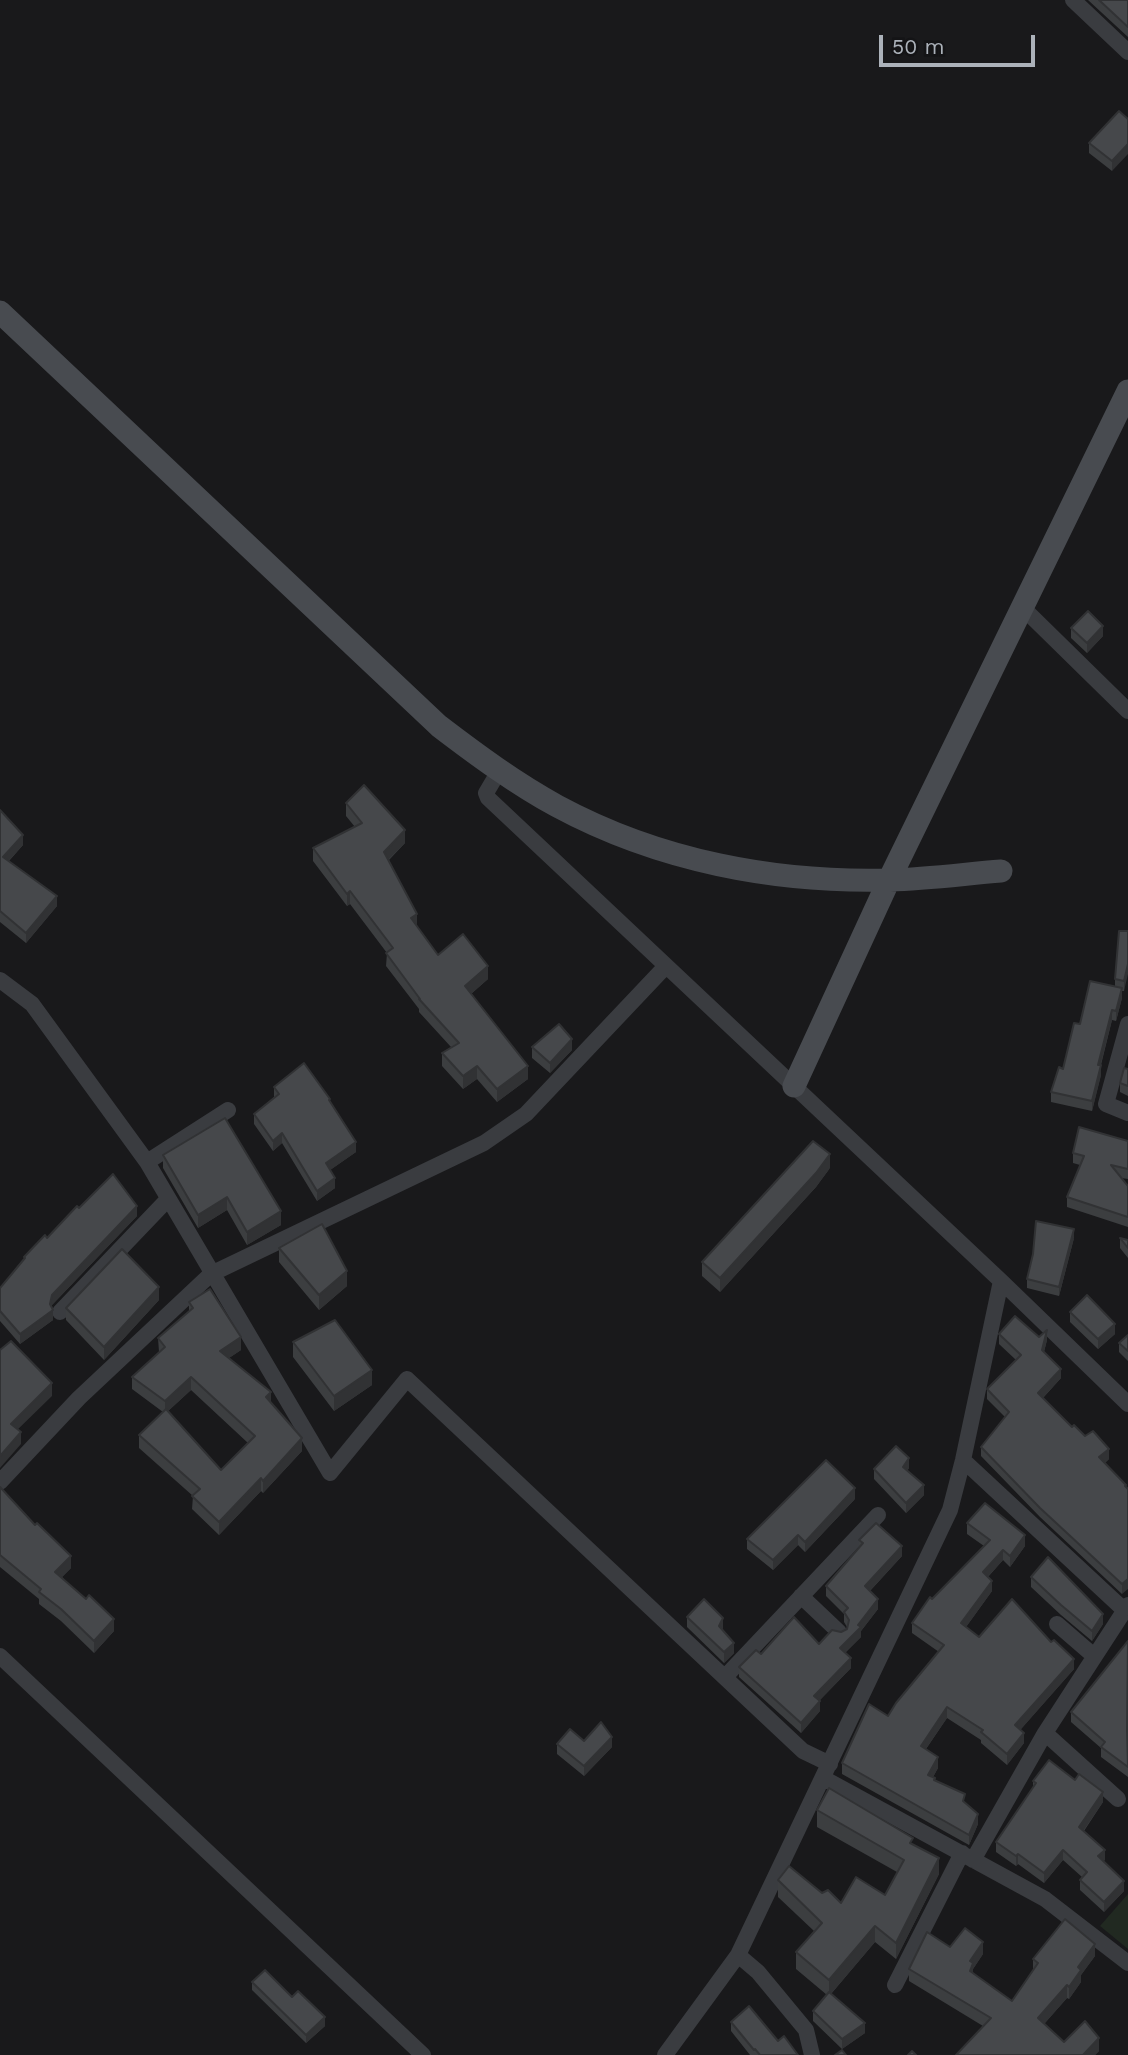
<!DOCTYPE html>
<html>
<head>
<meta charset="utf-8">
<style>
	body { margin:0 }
	#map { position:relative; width:1128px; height:2055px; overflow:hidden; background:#19191b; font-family:"Work Sans",sans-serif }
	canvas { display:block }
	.scale { position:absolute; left:879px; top:35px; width:156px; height:32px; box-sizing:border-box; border:4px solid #acb2ba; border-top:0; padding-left:9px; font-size:21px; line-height:24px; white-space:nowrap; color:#acb2ba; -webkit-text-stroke:5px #141416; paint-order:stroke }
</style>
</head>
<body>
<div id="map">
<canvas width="1128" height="2055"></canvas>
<div class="scale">50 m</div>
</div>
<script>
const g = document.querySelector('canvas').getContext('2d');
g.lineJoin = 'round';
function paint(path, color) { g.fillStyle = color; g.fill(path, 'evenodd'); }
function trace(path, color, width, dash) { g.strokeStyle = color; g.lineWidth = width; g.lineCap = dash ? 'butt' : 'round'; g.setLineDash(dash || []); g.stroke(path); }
paint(new Path2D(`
	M1128,1894V1949L1100,1926Z`), '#212921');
trace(new Path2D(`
	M1073,0L1128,52
	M1022,607L1128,711
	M499,771L486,793L488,798L1001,1281L1128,1404
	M0,980L32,1004L147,1162L330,1473L407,1379L803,1751L830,1764
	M1128,1024L1106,1104L1128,1113
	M147,1162L228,1110
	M60,1312L168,1199
	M963,1460L1123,1609
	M0,1482L79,1398L211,1274L484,1143L526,1114L666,966
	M801,1596L839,1632
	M1057,1624L1094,1656
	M0,1656L423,2055
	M725,1677L878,1515
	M1045,1733L1118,1799
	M823,1778L1045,1899L1128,1963
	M973,1860L1045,1733L1128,1605
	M738,1955L758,1972L806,2030L812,2055
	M895,1985L962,1853
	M665,2055L738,1955L950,1510L963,1460L1001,1281`), '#3a3c40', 16);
trace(new Path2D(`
	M0,312L439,726C477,755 515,783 557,806C659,861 775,883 890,880C927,879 964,874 1001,871
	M794,1086L889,880L1128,391`), '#484b50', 23);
paint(new Path2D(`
	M1088,0H1128V37Z
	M1128,119L1112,171L1089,153V143Z
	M1071,628L1103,636L1087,653L1071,638Z
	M346,803L405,843L389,860L417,926L438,955L488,979L471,994L528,1079L497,1102L477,1079L463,1089L442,1066V1053L451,1047L419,1012V1009L386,966L387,953L350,904L347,906L313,861V848L355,827L346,816Z
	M0,810L23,845L9,861L57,906L26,943L0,922Z
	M1128,931L1124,991H1122V998L1116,1021L1112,1020L1101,1065V1075L1092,1111L1051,1102V1092L1063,1069L1080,1024L1115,986V979Z
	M532,1047L572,1050L550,1073L532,1058Z
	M1128,1069V1096L1120,1092V1083Z
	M274,1087L330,1102L356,1152L330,1170L335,1188L317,1201L282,1143L273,1151L254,1124V1114L274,1097Z
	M1128,1141V1179L1121,1178L1128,1186V1227L1067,1207V1197L1080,1165L1073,1163V1153Z
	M163,1155L281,1225L247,1245L227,1210L198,1228L163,1168Z
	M830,1168L816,1187L720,1292L702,1276V1262Z
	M79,1208L137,1216L52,1305L53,1320L20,1344L0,1321V1288L24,1260V1257L47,1238Z
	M1074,1238L1059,1296L1027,1288V1279Z
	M1120,1238L1128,1240V1258L1120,1248Z
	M279,1248L347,1286L319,1310L279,1262Z
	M159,1300L104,1360L66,1320V1308Z
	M189,1302L241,1350L229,1358L271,1403L302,1451L263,1493L261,1491L219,1535L192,1509L193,1496L139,1448V1435L163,1412L132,1389V1377L159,1352L158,1338L189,1311ZM191,1390L248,1443L221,1470L168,1411Z
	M1070,1312L1115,1334L1098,1349L1070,1322Z
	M999,1334L1039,1337L1047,1340L1044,1352L1061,1378L1043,1398L1072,1427L1109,1459L1105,1463L1126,1485L1122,1594L1040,1517L981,1456V1447L1005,1417L987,1399V1389L1016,1360L999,1344Z
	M1128,1335V1361L1119,1352V1343Z
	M293,1342L372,1385L334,1411L293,1357Z
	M909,1468L907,1471L924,1495L906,1513L874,1479V1469Z
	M0,1487L71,1568L62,1577L114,1631L94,1653L61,1621L39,1604V1599L0,1567Z
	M855,1499L805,1552L798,1545L773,1570L747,1549V1539Z
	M967,1523L1025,1546L1010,1567L1003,1560L988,1577L992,1591L966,1627L979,1637L1074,1669L1020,1730L1024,1743L1007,1765L981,1743V1740L947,1718L926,1749L938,1768L933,1777L935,1781L965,1802L978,1824L969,1845L842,1774V1763L888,1716L939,1652L912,1633V1623L932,1599L984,1546L967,1534Z
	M859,1540L902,1556L870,1591L878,1609L861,1631V1637L845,1653L851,1668L819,1701L820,1711L801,1733L739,1677V1667L761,1654L819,1644L847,1629V1627L844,1622V1614L826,1596V1586L859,1547Z
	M1031,1577L1103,1624L1092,1641L1061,1615L1031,1587Z
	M687,1617L723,1628L722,1629L734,1653L724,1663L687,1627Z
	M1128,1641V1777L1101,1757V1748L1071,1722V1712Z
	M584,1741L612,1747L584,1776L557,1754V1744Z
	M1033,1781L1103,1802L1084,1831L1105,1860L1103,1861L1124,1891L1104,1912L1080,1890V1880L1082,1877L1063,1860L1044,1883L1018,1864L1016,1866L996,1852V1842L1033,1788Z
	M817,1810L913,1844L939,1874L896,1959L875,1942L831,1994L865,2033L842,2049L813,2021V2011L827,1995L796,1969V1952L814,1931L778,1897V1880L822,1893L841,1903L885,1895L897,1872L817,1827Z
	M950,1947L983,1954L973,1969V1973L1012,2001L1033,1970V1959L1095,1956L1081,1975V1982L1069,1999L1067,1998L1044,2024L1064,2042L1099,2051L1095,2055H956L983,2026L909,1981V1969Z
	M252,1982L292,1997L325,2026L306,2043L252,1990Z
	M731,2022L778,2041L798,2055H750L731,2031Z`), '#3c3e40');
paint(new Path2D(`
	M1128,144V154L1112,171V161Z
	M1103,626V636L1087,653V643Z
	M405,830V843L384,864V852Z
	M23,835V845L3,867V857Z
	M350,891V904L347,906V894Z
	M57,896V906L26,943V933Z
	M417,914V927L411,918Z
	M1128,964V974L1124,991V981Z
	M488,966V979L465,999V986Z
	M1122,988V998L1116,1021V1011Z
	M1112,1010V1020L1098,1075V1065Z
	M572,1039V1050L550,1073V1063Z
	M1101,1065V1075L1092,1111V1101Z
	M477,1066V1079L463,1089V1076Z
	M528,1066V1079L497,1102V1089Z
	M282,1133V1143L273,1151V1141Z
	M356,1142V1152L326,1173V1163Z
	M830,1154V1168L816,1187L720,1292V1278Z
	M335,1178V1188L317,1201V1191Z
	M227,1197V1210L198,1228V1215Z
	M137,1206V1216L52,1305L51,1311L53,1310V1320L20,1344V1334L50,1304L52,1295Z
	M281,1211V1225L247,1245V1232Z
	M1074,1229V1238L1059,1296V1287Z
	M347,1271V1286L319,1310V1295Z
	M159,1287V1300L104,1360V1347Z
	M1115,1324V1334L1098,1349V1339Z
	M1047,1330V1340L1042,1359V1350Z
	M241,1337V1350L220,1364V1351Z
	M1061,1369V1378L1038,1403V1393Z
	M372,1370V1385L334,1411V1396Z
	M191,1377V1390L165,1414V1401Z
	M52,1383V1396L11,1436V1424Z
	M271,1392V1404L266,1397Z
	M21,1432V1444L0,1468V1456Z
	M302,1438V1451L263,1493V1481Z
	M1109,1449V1459L1099,1467V1457Z
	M909,1458V1468L903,1478V1467Z
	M261,1478V1491L219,1535V1522Z
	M924,1485V1495L906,1513V1503Z
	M855,1488V1499L805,1552V1542Z
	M798,1535V1545L773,1570V1560Z
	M1025,1535V1546L1010,1567V1556Z
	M902,1546V1556L865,1596V1586Z
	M1003,1550V1560L983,1582V1572Z
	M71,1556V1568L55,1584V1572Z
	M1128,1579V1589L1122,1594V1584Z
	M992,1581V1591L961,1634V1623Z
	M878,1599V1609L861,1631V1637L840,1657V1648Z
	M1103,1614V1624L1092,1641V1631Z
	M723,1618V1628L719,1636V1626Z
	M114,1619V1631L94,1653V1641Z
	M734,1643V1653L724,1663V1652Z
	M851,1658V1668L814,1706V1696Z
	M1074,1659V1669L1015,1736V1725Z
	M820,1701V1711L801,1733V1723Z
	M947,1707V1718L921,1756V1746Z
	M1024,1733V1743L1007,1765V1754Z
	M612,1737V1747L584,1776V1766Z
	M938,1757V1768L928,1786V1775Z
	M1103,1792V1802L1079,1837V1827Z
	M978,1814V1824L969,1845V1835Z
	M1063,1850V1860L1044,1883V1873Z
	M1105,1850V1860L1098,1866V1856Z
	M1018,1854V1864L1016,1866V1856Z
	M939,1858V1874L896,1959V1943Z
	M1124,1881V1891L1104,1912V1902Z
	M875,1926V1942L829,1996V1980Z
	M983,1942V1954L973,1969V1976L970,1983V1961Z
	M1095,1944V1956L1081,1975V1982L1069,1999V1987L1078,1967Z
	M1067,1985V1998L1038,2031V2018Z
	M325,2017V2026L306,2043V2035Z
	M865,2023V2033L842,2049V2039Z
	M1099,2038V2051L1095,2055H1083Z`), '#313234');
const building = new Path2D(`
	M1099,0H1128V27Z
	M1119,111L1128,119V144L1112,161L1089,143Z
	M1088,611L1103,626L1087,643L1071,628Z
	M364,785L405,830L384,852L417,914L411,918L438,955L463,934L488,966L465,986L528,1066L497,1089L477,1066L463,1076L442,1053L459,1043L419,999H420L386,953L393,948L350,891L347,894L313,848L362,823L346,803Z
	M0,810L23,835L3,857L57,896L26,933L0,911Z
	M1119,931H1128V964L1124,981L1115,979Z
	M1090,981L1122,988L1116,1011L1112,1010L1098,1065H1101L1092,1101L1051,1092L1059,1067L1063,1069L1074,1023L1080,1024Z
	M559,1024L572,1039L550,1063L532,1047Z
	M304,1063L330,1099L329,1100L356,1142L326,1163L335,1178L317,1191L282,1133L273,1141L254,1114L279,1094L274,1087Z
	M1124,1068L1128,1069V1086L1120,1083Z
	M225,1118L281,1211L247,1232L227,1197L198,1215L163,1155Z
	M1079,1127L1128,1141V1169L1111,1165L1128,1186V1217L1067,1197L1084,1156L1073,1153Z
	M813,1141L830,1154L816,1173L720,1278L702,1262Z
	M113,1174L137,1206L52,1295L50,1304L53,1310L20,1334L0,1311V1288L25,1258L24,1257L45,1235L47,1238L77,1206L79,1208Z
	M1036,1221L1074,1229L1059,1287L1027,1279L1033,1254Z
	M322,1224L347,1271L319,1295L279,1248Z
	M1120,1238L1128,1240V1248Z
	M122,1249L159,1287L104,1347L66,1308Z
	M210,1289L241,1337L220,1351L271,1392L266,1397L302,1438L263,1481L261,1478L219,1522L192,1496L200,1489L139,1435L166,1409L221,1470L255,1436L191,1377L165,1401L132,1377L165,1347L158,1338L193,1308L189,1302Z
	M1087,1295L1115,1324L1098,1339L1070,1312Z
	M1015,1316L1039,1337L1047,1330L1042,1350L1061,1369L1038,1393L1072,1427L1074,1425L1085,1436L1093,1431L1109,1449L1099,1457L1126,1485L1125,1486L1128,1489V1579L1122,1584L1040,1508L981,1447L1009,1412L987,1389L1021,1355L999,1334Z
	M335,1320L372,1370L334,1396L293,1342Z
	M1128,1335V1351L1119,1343Z
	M11,1341L52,1383L11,1424L21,1432L0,1456V1350Z
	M896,1446L909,1458L903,1467L924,1485L906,1503L874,1469Z
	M826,1460L855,1488L805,1542L798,1535L773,1560L747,1539Z
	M0,1487L35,1525L37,1523L71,1556L55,1572L86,1599L89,1595L114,1619L94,1641L61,1609L39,1592L41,1589L0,1555Z
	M985,1503L1025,1535L1010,1556L1003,1550L983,1572L992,1581L961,1623L979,1637L1012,1599L1051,1642L1054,1640L1074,1659L1015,1725L1024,1733L1007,1754L981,1732L983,1730L947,1707L921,1746L938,1757L928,1775L935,1778L934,1780L965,1794L963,1801L978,1814L969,1835L842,1763L869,1704L888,1716L896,1703L944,1645L912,1623L930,1597L932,1599L990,1540L967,1523Z
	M876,1523L902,1546L865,1586L878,1599L858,1625L861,1627L840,1648L851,1658L814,1696L820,1701L801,1723L739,1667L756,1650L761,1654L794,1617L819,1644L832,1630L841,1632L847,1629L849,1620L844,1612L848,1608L826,1586L863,1543L859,1540Z
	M1048,1557L1103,1614L1092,1631L1061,1605L1031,1577Z
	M704,1599L723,1618L719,1626L734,1643L724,1652L687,1617Z
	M1128,1641L1127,1730L1128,1767L1101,1747L1105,1742L1071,1712Z
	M601,1722L612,1737L584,1766L557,1744L570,1729L584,1741Z
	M1049,1760L1075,1780L1079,1774L1103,1792L1079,1827L1105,1850L1098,1856L1124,1881L1104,1902L1080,1880L1087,1872L1063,1850L1044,1873L1018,1854L1016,1856L996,1842L1036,1783L1033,1781Z
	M829,1788L913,1838L910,1843L939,1858L896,1943L875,1926L829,1980L796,1952L822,1923L778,1880L789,1866L822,1893L828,1890L841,1903L856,1877L885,1895L904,1860L817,1810Z
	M1065,1919L1095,1944L1078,1967L1081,1970L1069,1987L1067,1985L1038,2018L1064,2042L1085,2021L1099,2038L1083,2055H956L991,2018L909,1969L927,1932L950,1947L965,1928L983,1942L970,1961L973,1963L970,1971L1012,2001L1038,1963L1033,1959Z
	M265,1970L292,1997L298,1991L325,2017L306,2035L252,1982Z
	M829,1992L865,2023L842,2039L813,2011Z
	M749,2006L778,2041L784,2036L798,2055H760L755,2049L754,2050L731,2022Z
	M842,2050L846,2055H835Z
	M912,2051L916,2055H908Z`);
paint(building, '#46484b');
trace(building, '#313234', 2);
</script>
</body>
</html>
